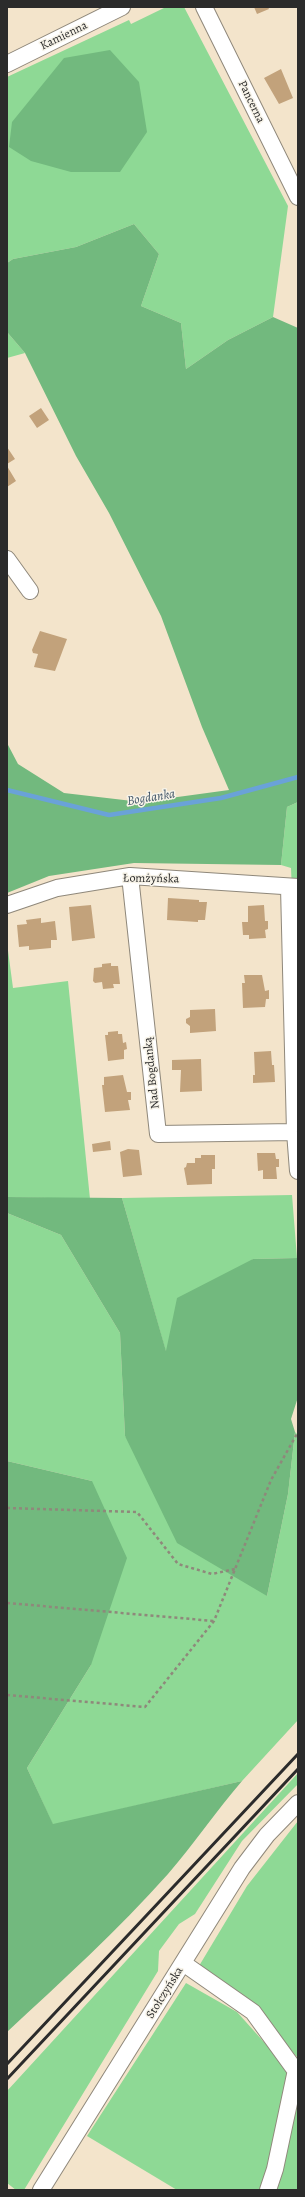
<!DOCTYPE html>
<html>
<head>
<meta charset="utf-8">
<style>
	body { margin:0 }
	#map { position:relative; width:305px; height:2197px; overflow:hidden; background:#f3e4cb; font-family:Alegreya,serif }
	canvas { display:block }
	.frame { position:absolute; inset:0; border:8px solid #2b2b2b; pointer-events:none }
</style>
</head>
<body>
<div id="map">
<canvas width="305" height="2197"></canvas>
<div class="frame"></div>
</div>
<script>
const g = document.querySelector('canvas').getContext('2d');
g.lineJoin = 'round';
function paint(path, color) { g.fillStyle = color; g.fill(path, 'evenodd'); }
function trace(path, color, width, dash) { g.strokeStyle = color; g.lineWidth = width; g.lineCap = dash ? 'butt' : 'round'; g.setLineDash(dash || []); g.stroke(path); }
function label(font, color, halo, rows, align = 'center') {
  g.font = font + ' Alegreya,serif'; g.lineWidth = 3; g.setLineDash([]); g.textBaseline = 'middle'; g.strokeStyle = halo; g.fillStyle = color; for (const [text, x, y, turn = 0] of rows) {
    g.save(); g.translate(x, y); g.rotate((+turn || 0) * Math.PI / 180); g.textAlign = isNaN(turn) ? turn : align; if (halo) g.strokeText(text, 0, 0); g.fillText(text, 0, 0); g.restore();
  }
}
paint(new Path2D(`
	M166,7H184L288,206L273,317L228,340L186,369L181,323L141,306L159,254L134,224L76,247L13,259L7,263V77L129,20L131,24Z
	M7,332L25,353L7,358Z
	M298,802V1037L291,868L281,865L287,807Z
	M7,943L13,988L68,981L90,1199L7,1197Z
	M292,1195L297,1258L253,1259L166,1352L122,1198Z
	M7,1213L61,1235L120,1333L125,1436L267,1596L288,1494L295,1432L298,1435V1720L242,1781L53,1825L27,1768L91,1665L92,1481L7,1461Z
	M298,1773V1784L242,1841L195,1914L179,1924L159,1951L158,1971L24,2190H16L7,2183V2091Z
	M298,1821V2058L255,2009L196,1971L247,1886Z
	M186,1983L237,2012L280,2060L298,2089V2190H177L87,2136Z`), '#8ed995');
paint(new Path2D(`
	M110,50L139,82L147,132L120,172H71L31,161L9,147L12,122L64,58Z
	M134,224L159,254L141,306L181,323L186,369L228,340L273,317L298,328V802L287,807L281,865L134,863L49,876L7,893V743L18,764L64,793L141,802L229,790L202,727L161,616L109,513L76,456L25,353L7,332V263L13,259L76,247Z
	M7,1197L122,1198L166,1351L177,1298L253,1259L297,1258L298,1397L291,1419L295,1432L288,1494L267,1596L177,1543L125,1436L120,1333L61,1235L7,1213Z
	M7,1461L92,1481L127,1558L91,1665L27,1768L53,1824L242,1781C216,1811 194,1844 168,1874C118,1930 62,1981 7,2032Z`), '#72b97e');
trace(new Path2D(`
	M7,790L109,815L221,798L298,777`), '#6aa2d8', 4.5);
paint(new Path2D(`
	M254,7H268L269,9L257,14Z
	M281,69L293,98L279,104L264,78Z
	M41,408L49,420L37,428L29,416Z
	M7,447L15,459L7,464Z
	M7,466L16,481L7,487Z
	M40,631L67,639L55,671L34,667L38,654L33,653L32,650Z
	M168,898L199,900V902H207L205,920H198V922L167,920Z
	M91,905L95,938L72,941L69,907Z
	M264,905L265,921H268V929L265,930L266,938L249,939V935H243L242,922H248V906Z
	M41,918V923L55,921L57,940H51V948L29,950V946L19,947L17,925L27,924L26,920Z
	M111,963V966H118L120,984H113L114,988L103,989L102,982L95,983L93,981L94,968L102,967V964Z
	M244,975H262L265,991L269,990V999H266L265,1007L243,1008L242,983H245Z
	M215,1009L216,1031L190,1033V1026L186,1023V1019L190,1017V1010Z
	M118,1031V1034H122L123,1043L126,1042L127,1049L124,1050V1059L108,1061L105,1035H108V1032Z
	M271,1051L272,1065H274L275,1082L253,1083V1075H255L254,1052Z
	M201,1059L202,1091L180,1092L181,1070H172V1060Z
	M123,1075L127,1092H131V1100H128L130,1110L105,1112L102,1085H104V1077Z
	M110,1141L111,1150L93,1152L92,1144Z
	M128,1149L139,1150L142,1175L123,1177L120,1152Z
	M257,1153H275L276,1159H279V1167H276L277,1179H263V1170L258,1171Z
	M201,1155H215V1169H212V1184L187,1185L184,1168L186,1167L187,1163H195V1158H201Z`), '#c2a27b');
const minor = new Path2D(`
	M204,7L298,197
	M7,64L122,7
	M7,559L30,591
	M130,876L158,1134L295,1132
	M289,887L295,1132L298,1171
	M7,905L57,888L130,876L298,887
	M183,1963L253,2012L298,2074
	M41,2190L242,1868L267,1835L298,1803
	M268,2190L275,2169L296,2070`);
trace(minor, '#8f887b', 18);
trace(new Path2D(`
	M7,1508L137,1512L178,1564L212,1574L235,1569
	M7,1603L214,1621
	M7,1695L145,1707L214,1621L271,1480L298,1432`), '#8f887b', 2.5, [3, 3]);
trace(minor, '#fff', 16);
trace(new Path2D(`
	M7,2064L298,1754
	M7,2079L298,1769`), '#2b2b2b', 3);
label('12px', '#2b2b2b', '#f7f3e8', [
	["Kamienna",64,36,-26],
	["Pancerna",251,102,64],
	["Łomżyńska",151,879,1],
	["Nad Bogdanką",152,1073,-96],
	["Stołczyńska",165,1993,-58]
]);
label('italic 13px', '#415568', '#f7f3e8', [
	["Bogdanka",151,798,-9]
]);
</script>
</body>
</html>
